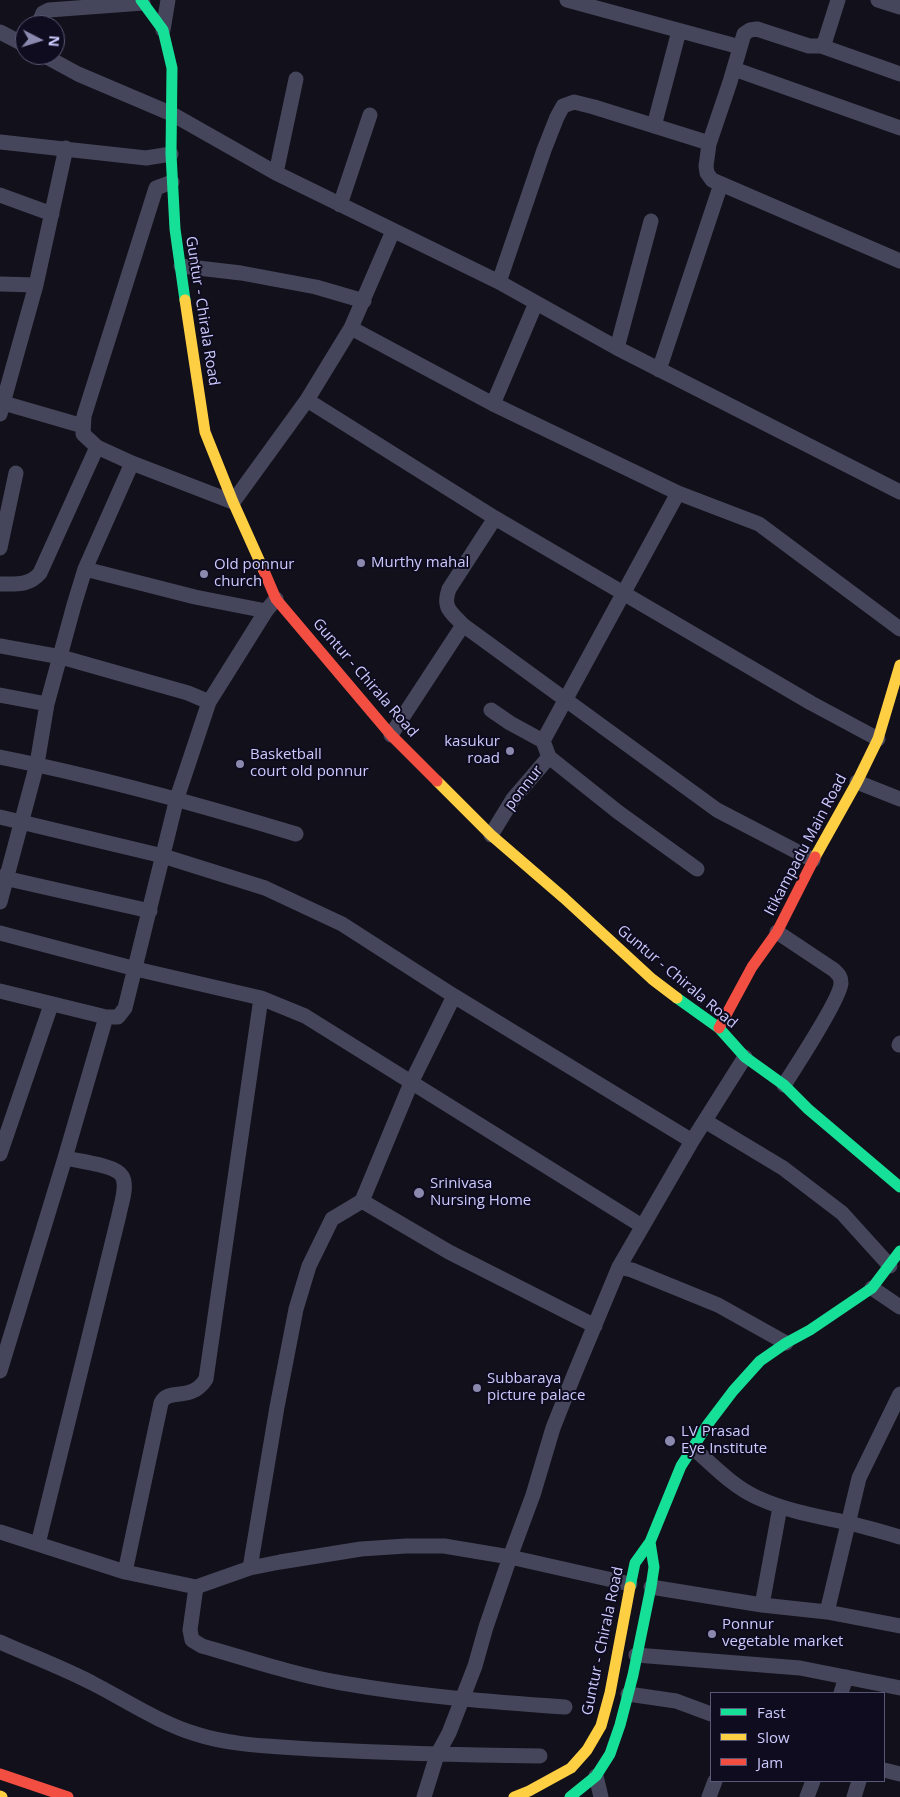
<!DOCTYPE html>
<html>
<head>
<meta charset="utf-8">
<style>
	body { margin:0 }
	#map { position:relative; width:900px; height:1797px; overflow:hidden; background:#12101a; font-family:"Open Sans",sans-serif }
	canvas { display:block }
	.legend { position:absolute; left:710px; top:1692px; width:175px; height:90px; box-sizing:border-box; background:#0e0c1e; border:1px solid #5a5878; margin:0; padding:6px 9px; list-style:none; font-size:15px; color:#cccafe }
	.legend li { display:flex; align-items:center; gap:10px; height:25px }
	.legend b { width:25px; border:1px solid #5a5878 }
	.north { position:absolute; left:15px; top:15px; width:50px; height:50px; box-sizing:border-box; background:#0e0c1e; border:1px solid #5a5878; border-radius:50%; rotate:95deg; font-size:14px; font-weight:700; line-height:20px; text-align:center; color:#cccafe }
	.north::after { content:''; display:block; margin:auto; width:18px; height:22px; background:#8b89ae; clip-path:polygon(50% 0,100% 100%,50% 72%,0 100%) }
</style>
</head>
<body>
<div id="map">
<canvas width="900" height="1797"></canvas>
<ul class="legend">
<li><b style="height:6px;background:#16e098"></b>Fast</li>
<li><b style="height:6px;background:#ffcf43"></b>Slow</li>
<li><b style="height:6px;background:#f24e42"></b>Jam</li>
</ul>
<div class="north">N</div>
</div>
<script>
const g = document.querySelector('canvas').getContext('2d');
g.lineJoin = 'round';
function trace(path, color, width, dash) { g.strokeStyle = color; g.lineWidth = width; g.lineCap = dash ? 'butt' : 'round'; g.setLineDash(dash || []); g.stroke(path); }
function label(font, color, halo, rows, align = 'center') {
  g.font = font + ' "Open Sans",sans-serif'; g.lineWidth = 4; g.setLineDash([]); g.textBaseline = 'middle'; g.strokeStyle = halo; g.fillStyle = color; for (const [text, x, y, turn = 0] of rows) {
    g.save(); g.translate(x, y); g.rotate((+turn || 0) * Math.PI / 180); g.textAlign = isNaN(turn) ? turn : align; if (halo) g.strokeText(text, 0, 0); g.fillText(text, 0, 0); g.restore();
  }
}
trace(new Path2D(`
	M567,0L740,47
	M838,0L825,41L821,46H809L757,29L750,30L744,34L730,82L709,144L706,166L707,173L712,180L900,261
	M878,0L900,7
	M38,25L43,13L49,10L143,3
	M163,30L168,0
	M0,32L25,45
	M821,46L900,74
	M43,55L78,74L172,114L276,173L499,282L617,348L900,492
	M734,69L900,128
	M654,126L679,31
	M0,142L146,158L171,154
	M276,173L296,79
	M172,182L156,188L84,416L83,434L97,447L132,463L233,502L307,400L351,328L393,231
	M0,195L52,214
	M340,205L370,115
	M181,266L241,273L316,287L364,301
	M499,282L544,150L557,117L563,106L574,102L594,107L709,143
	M0,284L36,285
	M351,328L493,404L678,493L759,524L900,629
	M617,348L651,221
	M659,370L721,184
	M307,400L495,518L811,703L878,739
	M0,402L83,426
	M493,404L536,303
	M0,414L36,285L66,148
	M495,518L449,589C442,608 451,612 463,625L717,810L813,860
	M0,548L16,473
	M85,569L195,597L266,611
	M0,584C16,584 29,586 40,573L97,447
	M0,646L61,657L188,693L209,702
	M0,695L47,704
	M391,735L463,625
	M543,741L678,493
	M0,757C100,777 198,804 296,834
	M549,757L618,812L697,869
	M857,782L900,799
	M0,817L163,856L265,888L342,924L454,996L692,1141
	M491,835L513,799L549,757L543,741L510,723L491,710
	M0,877L150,911
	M0,902L37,764L47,704L74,605L85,569L132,463
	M777,932L834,970C838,974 841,976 841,983C841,997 795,1068 784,1085
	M0,933L136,969L261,998L305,1016L642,1226
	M0,991L106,1017H118L125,1008L177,798L209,702L266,611L276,599
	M899,1045L900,1043
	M705,1121L783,1168L842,1213L890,1266
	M0,1154L51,1005
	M362,1201L449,1252L595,1326
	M619,1267L632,1270L718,1305L786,1343
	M872,1288L900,1307
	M0,1371L65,1158L106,1017
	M693,1448C713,1465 732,1486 756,1497C786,1511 817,1516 848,1523C866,1527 883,1532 900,1537
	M0,1532L125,1572L196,1587L250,1568L280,1562L361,1549L406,1546H444L510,1557L630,1584
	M38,1544L119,1215C121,1204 128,1186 122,1176C116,1165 78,1161 65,1158
	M250,1568L277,1407L296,1309L309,1266L332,1219L362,1201L411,1083L454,996
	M125,1572L161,1403C168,1387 191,1403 206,1379L261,998
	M196,1587L190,1630L192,1640L202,1646C248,1659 295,1675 342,1683C416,1696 491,1702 565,1707
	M651,1587L762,1605L827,1612L900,1626
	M762,1605L780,1507
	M827,1612L859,1478L900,1394
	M0,1642C31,1656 64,1668 94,1684C127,1701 160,1723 196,1734C233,1746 273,1746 312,1749C388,1753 464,1755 540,1756
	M636,1655L800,1668L900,1688
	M841,1693L846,1677
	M628,1694L676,1701L711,1714
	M884,1770L900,1774
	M596,1776L601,1797
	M424,1797L437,1755L449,1733L475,1666L486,1627L510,1557L533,1495L553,1428L574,1375L619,1267L692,1141L745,1057
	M709,1797L715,1781
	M807,1797L813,1781
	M854,1797L859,1781`), '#45465b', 15);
trace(new Path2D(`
	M141,0L163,30L172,68L171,154L175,229L185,300
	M677,998L719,1028L745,1057L784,1085L808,1109L900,1187
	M630,1587L635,1563L650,1542L681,1466L708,1424L733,1391L760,1361L786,1343L810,1330L872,1288L900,1251
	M570,1797L596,1776L610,1754L620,1725L633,1675L651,1587L654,1567L650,1542`), '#16e098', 11);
trace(new Path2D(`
	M185,300L205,432L233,502L264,571
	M437,781L491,835L564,898L652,979L677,998
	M815,857L857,782L878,739L900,665
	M0,1796L2,1797
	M514,1797L529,1791L571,1768L587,1750L601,1726L610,1693L630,1587`), '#ffcf43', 11);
trace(new Path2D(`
	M264,571L276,599L391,735L437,781
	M719,1028L752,967L777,932L815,857
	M0,1774L68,1797`), '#f24e42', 11);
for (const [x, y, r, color] of [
	[361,563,5,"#8b89ae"],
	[204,574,5,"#8b89ae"],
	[510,751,5,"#8b89ae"],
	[240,764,5,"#8b89ae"],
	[419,1193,6,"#8b89ae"],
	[477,1388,5,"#8b89ae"],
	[670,1441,6,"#8b89ae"],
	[712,1634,5,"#8b89ae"]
]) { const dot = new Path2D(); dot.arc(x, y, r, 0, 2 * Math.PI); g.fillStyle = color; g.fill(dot); trace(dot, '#0e0c1e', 2); }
label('15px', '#cccafe', '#0e0c1e', [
	["Guntur - Chirala Road",202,311,81],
	["Guntur - Chirala Road",365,678,49],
	["ponnur",524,788,-52],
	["Itikampadu Main Road",806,845,-62],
	["Guntur - Chirala Road",677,977,40],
	["Guntur - Chirala Road",603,1641,-78]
]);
label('15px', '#cccafe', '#0e0c1e', [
	["Murthy mahal",371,563],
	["Old ponnur",214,565],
	["church",214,582],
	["kasukur",500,742,"right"],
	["road",500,759,"right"],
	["Basketball",250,755],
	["court old ponnur",250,772],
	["Srinivasa",430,1184],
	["Nursing Home",430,1201],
	["Subbaraya",487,1379],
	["picture palace",487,1396],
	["LV Prasad",681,1432],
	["Eye Institute",681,1449],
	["Ponnur",722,1625],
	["vegetable market",722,1642]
], 'left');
</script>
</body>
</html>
